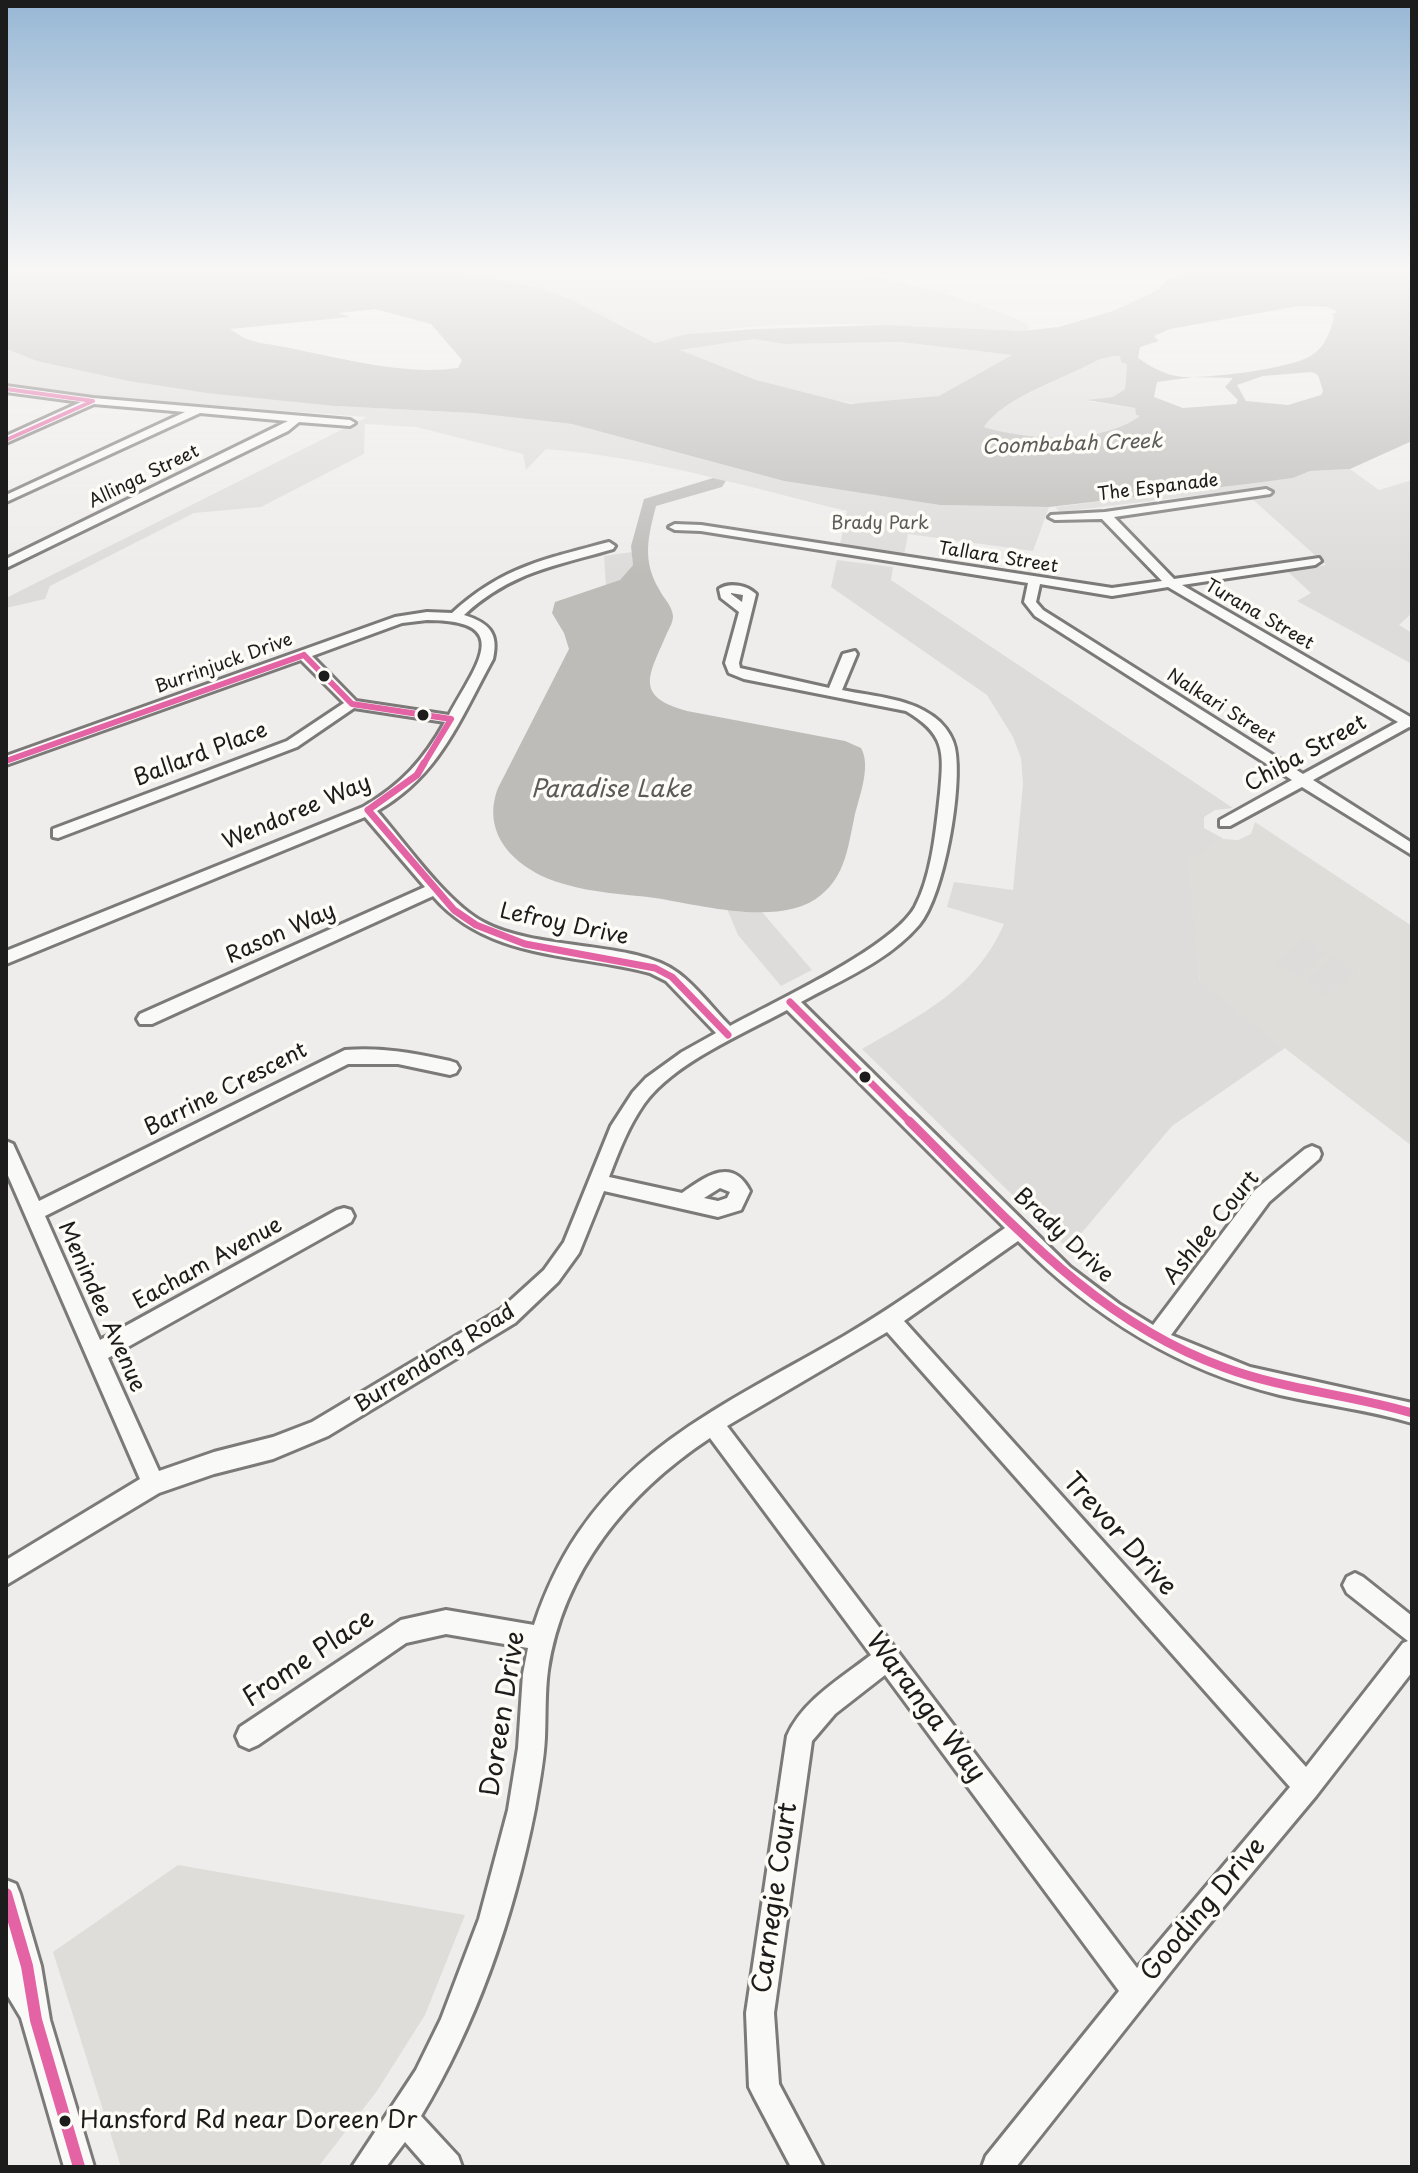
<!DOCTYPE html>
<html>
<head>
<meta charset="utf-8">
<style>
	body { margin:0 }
	#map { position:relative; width:1418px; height:2173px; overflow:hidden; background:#efedeb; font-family:"Playpen Sans",sans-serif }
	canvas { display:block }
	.frame { position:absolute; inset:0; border:8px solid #1c1c1c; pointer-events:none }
</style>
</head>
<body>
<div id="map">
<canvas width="1418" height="2173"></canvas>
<div class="frame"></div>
</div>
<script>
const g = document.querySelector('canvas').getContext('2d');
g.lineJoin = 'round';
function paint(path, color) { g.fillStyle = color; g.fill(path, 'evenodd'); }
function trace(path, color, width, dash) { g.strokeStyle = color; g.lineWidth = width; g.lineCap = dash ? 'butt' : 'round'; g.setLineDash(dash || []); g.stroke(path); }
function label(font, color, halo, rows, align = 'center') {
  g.font = font + ' "Playpen Sans",sans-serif'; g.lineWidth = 7; g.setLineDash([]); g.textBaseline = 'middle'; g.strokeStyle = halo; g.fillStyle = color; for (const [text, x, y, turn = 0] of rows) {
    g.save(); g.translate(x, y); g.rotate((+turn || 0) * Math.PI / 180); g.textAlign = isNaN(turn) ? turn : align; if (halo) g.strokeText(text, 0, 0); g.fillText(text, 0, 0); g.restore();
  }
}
paint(new Path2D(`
	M1255,822L1412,926V1146L1200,983L1187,860L1224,839L1238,840L1251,834Z
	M178,1865L465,1915L425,2015L377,2091L318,2167H121L53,1952Z`), '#dfddda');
paint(new Path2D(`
	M440,269H830C893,278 970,297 1027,324L1030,331C988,336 942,328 900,326C829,322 723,323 655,343L620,324Z
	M754,339L784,344L900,342L1014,355C990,368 965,388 939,396C861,423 750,381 679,350Z
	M6,349L37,361L335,406L473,413L572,424L784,481L941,505L1049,507L1033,551L908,534L904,555L840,545L847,511C746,487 650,457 546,449L526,470L523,454L416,427L365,424L364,454L261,507L194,513L50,586L45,599L6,608V598L367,417L99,397L6,383Z
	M1114,356H1121L1127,364L1125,389L1113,397L1088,401L1135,408L1136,415L1141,416C1103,443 1028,442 984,427C1007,395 1066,379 1100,359Z
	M1350,469L1379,490L1412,480V613L1399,625L1412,633V664L1297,601L1311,593L1288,572L1326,565L1242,490L1060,512L1055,507L1293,478L1310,471Z
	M632,552L633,565L620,580L606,587L604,556Z
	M837,560L893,567L891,580L1233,808L1215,810L1204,817V828L1224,839L1188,861L1200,982L1285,1048L1172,1126L1068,1249L862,1049C920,1015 976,989 1004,924L947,907L954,882L1013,890L1023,784L1021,758L1013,737L987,695L831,587Z
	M727,909L762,912L812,970L781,986L738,935Z
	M1305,939L1326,952L1297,977L1275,963Z
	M1333,957L1355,971L1325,996L1303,982Z`), '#dedcda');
paint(new Path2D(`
	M6,269H440L539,288L570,299L655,343L687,334L757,329L884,325L1022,331L1059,327L1113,311L1158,290L1167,279L1197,269H1412V441L1350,469L1310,471L1293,478L1247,484L1049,507L940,505L784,481L572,424L473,413L335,406L207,393L129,381L37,361L6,349ZM1298,306L1328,307L1338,312L1332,314L1334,318C1330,332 1325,347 1312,355C1292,369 1210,378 1184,377C1167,376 1151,367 1138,358L1140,347L1159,341L1154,336L1170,329ZM375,309L431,324L462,360L458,368C394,377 324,352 260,343L244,338L230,329L350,317L339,313ZM754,339L784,344L900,342L1012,355L939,396L850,404L756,380L680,350ZM1114,356H1120L1121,362L1127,364L1125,389L1113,397L1087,400L1135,408L1136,415L1140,416C1102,444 1028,441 984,427C1005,396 1067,378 1100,359ZM1312,372L1318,375L1323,391L1321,395L1288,405L1246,401L1237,385L1263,376ZM1194,377L1233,378L1225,387L1238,400L1236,404L1183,408L1154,397L1157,382Z
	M713,478L726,481L722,487L656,506C648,537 642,560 659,589C663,598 672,605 673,616C673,622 670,627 667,633C650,674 632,696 687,711L845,741L861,748C872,767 858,799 854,819C848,847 845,876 821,895C782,928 701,905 655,898C625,894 593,893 564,884C520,872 479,837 498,788L569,649L564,633L552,613L555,602L620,580L633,565L631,546L644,499Z`), '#bdbcb9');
const minor = new Path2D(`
	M6,386L93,398L350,420L355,423L350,426L299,422L288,431L6,568V559L288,421L200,413L6,502V495L185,412L94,404L6,443V436L81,402L6,392Z
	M1266,489L1272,492L1270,494L1114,517L1174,579L1319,558L1321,561L1315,565L1182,585L1412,718V728L1409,727L1313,780L1412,843V855L1302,787L1230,826H1220V820L1292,780L1035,616L1024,602L1028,583L701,531L675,530L669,527L675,524L701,525L1112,588L1162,581L1102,519L1055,520L1049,517L1051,515L1105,512ZM1040,584L1112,596L1168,587L1398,722L1303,774L1043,610L1036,602Z
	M609,542L615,546L613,549C555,566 510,572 464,615C489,623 499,633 493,659C460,719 440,775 377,811C406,844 446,902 483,922C539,952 635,940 678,973C697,987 713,1009 730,1026C774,1002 892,948 915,907C932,875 936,829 940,793C944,751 945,734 906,711L744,679L729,673L725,663L739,612L721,598L719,589C729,582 747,585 756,594L739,663L740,668L829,688L843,654L855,651L857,654L842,690C875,697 914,698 940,722C947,729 953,738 955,748C963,786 944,896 919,925C888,961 841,980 801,1002L1070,1267L1119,1304L1153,1325L1255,1190L1305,1149L1312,1146L1319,1149L1321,1154L1319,1159L1269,1202L1171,1335L1250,1367L1412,1403V1423C1369,1410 1324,1405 1280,1395C1177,1370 1092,1316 1018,1241L904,1321L1306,1767L1403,1643L1408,1641L1347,1593L1343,1585L1347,1577L1355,1573L1363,1577L1412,1616V1672L1316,1796L1195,1941L1016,2167H982L986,2156L1119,1991L885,1675L835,1714L812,1741L774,2013L779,2084L823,2167H791L754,2097L749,2087L746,2013L787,1736C802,1701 841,1678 871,1655L710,1438C627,1493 563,1571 548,1670C545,1692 546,1714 545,1737C544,1761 539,1785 535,1809C514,1915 477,2023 421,2116L458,2156L462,2167H427L405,2142L386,2167H352L416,2070L441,2019L479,1919L508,1810L518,1748L523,1674L528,1648L446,1634L406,1643L258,1745L249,1749L240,1745L236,1736L240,1727L401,1620L446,1610L534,1625C588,1462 707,1415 844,1336C900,1303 952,1265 1005,1228L787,1010C743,1034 673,1063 644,1104C628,1127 619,1151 609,1177L682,1193C705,1177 732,1156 750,1191L741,1210L718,1217L604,1191L579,1253L558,1282L515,1323L328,1436L273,1459L214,1474L159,1493L6,1585V1560L140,1479L6,1171V1141L13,1144L39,1201L345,1050C381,1047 415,1053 450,1061L456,1063L459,1068L456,1073L450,1075L398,1064H348L45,1216L100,1340L337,1210L344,1208L351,1210L354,1216L351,1222L108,1358L159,1471L214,1452L273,1437L312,1422L501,1309L544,1270L564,1242L611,1126L633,1092L646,1078L682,1052L716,1033L666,981L650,973C574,953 488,960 433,896L152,1024H140L137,1019L140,1014L425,887L365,817L6,964V951L363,807C401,785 424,760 445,722L354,708L297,747L58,838L53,837V829L287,741L344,703L301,660L6,765V756L395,617L427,612L452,613C502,567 545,559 609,542ZM731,593L743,595L742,602L731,594ZM427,620C516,620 476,665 449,715L356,701L312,656L402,623ZM720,1188L730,1192L727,1198L718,1201L704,1198ZM887,1332L1290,1787L1137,1968L727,1426Z
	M6,1880L16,1884L20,1894L41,1966L50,2020L94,2167H64L21,2018L6,1993Z`);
trace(minor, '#7b7a79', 6);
paint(minor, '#f9f9f7');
trace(new Path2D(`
	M6,389L93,401
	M6,440L93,401`), '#e463a4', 4);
trace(new Path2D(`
	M304,655L352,704L451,719
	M6,761L304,655
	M423,765L451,719`), '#e463a4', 6);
trace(new Path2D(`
	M368,810L454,910L476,925L525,944L655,968L672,977L728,1035
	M368,810L417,775L424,763
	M790,1002L911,1123`), '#e463a4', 7);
trace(new Path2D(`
	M909,1121C1004,1215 1093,1320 1223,1367C1284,1390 1349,1394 1412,1413`), '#e463a4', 9);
trace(new Path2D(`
	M6,1894L27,1966L36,2020L79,2167`), '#e463a4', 12);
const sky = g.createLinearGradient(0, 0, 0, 574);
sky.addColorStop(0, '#97b7d5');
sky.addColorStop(0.47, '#f8f7f6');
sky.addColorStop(1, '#f8f7f600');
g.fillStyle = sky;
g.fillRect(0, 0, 1418, 574);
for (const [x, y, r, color] of [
	[324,676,7,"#1c1c1c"],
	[423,715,7,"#1c1c1c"],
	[865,1077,7,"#1c1c1c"],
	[65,2121,7,"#1c1c1c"]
]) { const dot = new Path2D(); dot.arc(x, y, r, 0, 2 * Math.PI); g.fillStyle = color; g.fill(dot); trace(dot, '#fdfcf7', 3); }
label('18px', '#1c1c1c', '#fdfcf7', [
	["Allinga Street",144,477,-26],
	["The Espanade",1158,488,-7],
	["Tallara Street",998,558,9],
	["Turana Street",1259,615,30],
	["Burrinjuck Drive",224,664,-20],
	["Nalkari Street",1221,707,32]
]);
label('18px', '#5b5b5a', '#fdfcf7', [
	["Brady Park",880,524]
]);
label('italic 20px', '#5b5b59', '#fdfcf7', [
	["Coombabah Creek",1072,445,-2]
]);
label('22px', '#1c1c1c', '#fdfcf7', [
	["Chiba Street",1306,754,-29],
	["Ballard Place",201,755,-21],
	["Wendoree Way",297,813,-23],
	["Lefroy Drive",564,925,12],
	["Rason Way",281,934,-24],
	["Barrine Crescent",226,1090,-27],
	["Ashlee Court",1212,1228,-51],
	["Brady Drive",1063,1236,43],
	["Eacham Avenue",208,1264,-29],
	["Menindee Avenue",101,1307,66],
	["Burrendong Road",435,1359,-32]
]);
label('italic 24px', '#5b5b59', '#fdfcf7', [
	["Paradise Lake",611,790]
]);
label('24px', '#1c1c1c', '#fdfcf7', [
	["Hansford Rd near Doreen Dr",80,2121]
], 'left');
label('26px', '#1c1c1c', '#fdfcf7', [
	["Trevor Drive",1119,1535,48],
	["Frome Place",309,1659,-34],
	["Waranga Way",925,1708,53],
	["Doreen Drive",504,1714,-81],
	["Carnegie Court",776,1898,-82],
	["Gooding Drive",1204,1910,-50]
]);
</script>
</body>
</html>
